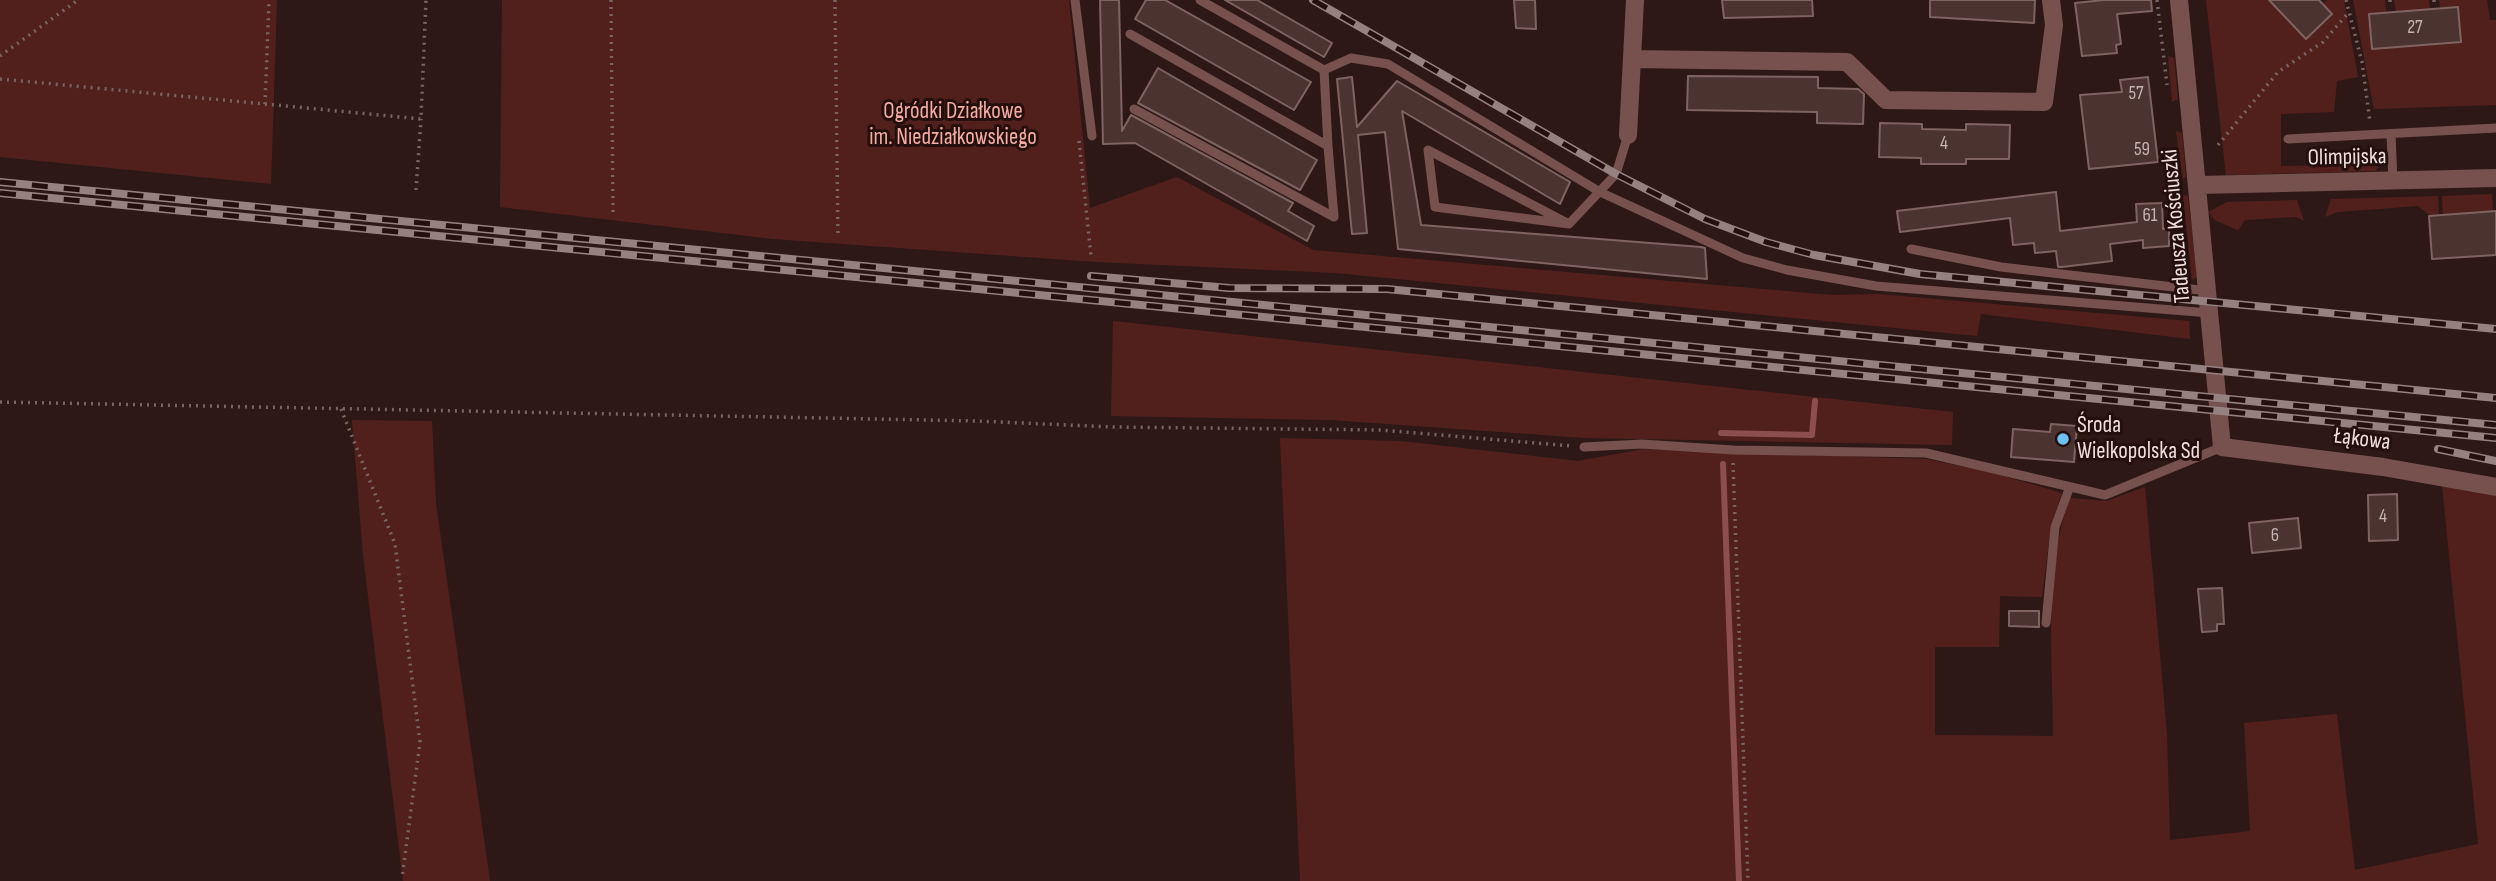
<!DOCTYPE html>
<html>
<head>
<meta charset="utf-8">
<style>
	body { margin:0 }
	canvas { display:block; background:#2e1816 }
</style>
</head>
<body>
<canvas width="2496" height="881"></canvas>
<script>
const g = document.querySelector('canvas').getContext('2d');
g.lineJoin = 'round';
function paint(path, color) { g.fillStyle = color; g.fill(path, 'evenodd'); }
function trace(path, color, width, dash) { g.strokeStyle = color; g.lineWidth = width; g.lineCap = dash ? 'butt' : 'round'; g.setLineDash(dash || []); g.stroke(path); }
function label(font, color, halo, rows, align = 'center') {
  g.font = font + ' "Sofia Sans Condensed",sans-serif'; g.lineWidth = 6; g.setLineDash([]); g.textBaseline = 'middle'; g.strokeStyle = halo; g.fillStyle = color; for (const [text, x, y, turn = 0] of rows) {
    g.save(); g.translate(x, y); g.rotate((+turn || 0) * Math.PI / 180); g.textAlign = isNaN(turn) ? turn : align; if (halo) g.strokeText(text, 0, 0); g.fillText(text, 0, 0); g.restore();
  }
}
paint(new Path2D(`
	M0,0H277L271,184L0,157Z
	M502,0H1069L1090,208L1177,177L1313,250L1832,295L1879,294L2189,321L2190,339L1981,314L1977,336L1336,273L1096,262L773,239L500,207Z
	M2206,0H2269L2307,39L2332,15L2322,4L2327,0H2344L2358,77L2337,81L2334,112L2281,114V166L2379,164L2376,171L2226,175Z
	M2353,0H2385L2386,12L2369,14L2372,49L2460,42L2458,7L2440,8L2439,0H2487L2490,20H2496V105L2374,109Z
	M2394,0H2429L2430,9L2396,12Z
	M2168,56L2174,58L2178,99L2172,102Z
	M2176,131L2182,133L2186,176L2183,180Z
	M2492,194L2493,211L2443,215L2442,196Z
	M2183,195L2188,196L2197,277L2192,280Z
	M2438,196L2439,215L2431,216L2418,206L2338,212L2325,217L2331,199Z
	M2297,200L2304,221L2296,217L2245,220L2238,230L2216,221L2208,212L2227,202Z
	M1113,321L1953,412L1952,445L1585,438L1331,420L1111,416Z
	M352,420L432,421L436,504L490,881H403L363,555Z
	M1280,438L1401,441L1578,461L1643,449L1926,459L1990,472L2062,493L2051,525L2042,597L2000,596L1999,647H1935V735L2053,736C2053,659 2043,570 2070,498L2106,501L2145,487L2167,734L2170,840L2250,831L2244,723L2337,714L2355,870L2478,844L2442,485L2496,493V881H1300Z`), '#51201d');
trace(new Path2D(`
	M1721,433L1812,435L1815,401
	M1723,464L1739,881`), '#8c4f4f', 6);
const building = new Path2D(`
	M1100,0H1119L1122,131L1131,115L1293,203L1288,211L1314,226L1307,241L1135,143L1103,144Z
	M1146,0H1165L1311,82L1294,110L1135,19Z
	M1225,0H1257L1332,43L1324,57Z
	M1514,0H1535L1536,29L1516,28Z
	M1722,0H1812L1813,16L1724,18Z
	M1930,0H2035L2034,23L1930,17Z
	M2104,0H2151L2152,11L2117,14L2121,44L2116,45L2117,53L2082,56L2075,3Z
	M2269,0H2319L2332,14L2306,39Z
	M2458,7L2461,42L2372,49L2369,14Z
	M1158,68L1317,160L1300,190L1138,103Z
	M1688,76L1818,77V88L1858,89L1864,94L1863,124L1817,123V112L1687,110Z
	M1352,77L1357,127L1397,81L1570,182L1560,204L1402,111L1421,225L1701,247L1705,248L1707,279L1398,249L1385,132L1358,135L1367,233L1352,234L1337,79Z
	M2148,77L2158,162L2089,169L2080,95L2122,92L2120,80Z
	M1880,123L1922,124V129L1966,130V124L2010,125L2009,159H1966V164H1921V158L1879,157Z
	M2056,192L2060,231L2137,222L2136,204L2162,203L2163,229L2169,228V246L2143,248V240L2110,244L2112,261L2062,267H2058L2056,251L2035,253L2034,243L2013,245L2010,218L1900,232L1897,211Z
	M2496,211V255L2432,259L2429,216Z
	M2051,424L2077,426L2074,462L2011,457L2013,429L2050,432Z
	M2397,494L2398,540L2369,541L2368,495Z
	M2298,518L2301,548L2252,553L2249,523Z
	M2222,588L2224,624H2217V631L2202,632L2198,589Z
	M2009,611H2039V627L2009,626Z`);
paint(building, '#4b3330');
trace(building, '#7e6360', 2);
trace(new Path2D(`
	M611,0L613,213
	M835,0L838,236
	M2157,0L2167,85
	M2346,0L2362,62L2370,122
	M2390,0V6
	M2434,0V3
	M0,56L78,0
	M0,79L265,104L269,0
	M265,104L421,119L426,0
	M1079,141L1091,256
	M2218,145L2278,72L2323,42L2349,12
	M416,190L421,119
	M0,402L977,421L1113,427L1381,430L1572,446
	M341,409L395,544L420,742L402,878
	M1733,463L1748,881`), '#786563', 3.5, [2, 5]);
trace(new Path2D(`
	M1075,0L1092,136
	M1200,0L1324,70L1351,58L1388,64L1600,192L1743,258L1787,270L1876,286L2210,313
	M1130,34L1328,146L1324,70
	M1134,109L1334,217L1328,146
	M2391,134L2393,182
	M2288,139L2496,128
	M1569,224L1435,207L1428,150L1569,224L1616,174L1628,135
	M1911,249L2001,267L2208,291
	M1584,447L1642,444L1733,450L1926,453L2105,495L2222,447
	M2046,623L2055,527L2069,489`), '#76514d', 9);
trace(new Path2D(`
	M2179,0L2222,447L2383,467L2496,487
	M1632,59L1847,62L1886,100L2044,102L2054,25L2051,0
	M1628,135L1635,0
	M2199,185L2496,178`), '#76514d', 18);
const rail = new Path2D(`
	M1313,0L1616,174L1705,219L1766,242L1814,255L1920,274L2496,329
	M0,182L2496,425
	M0,193L2496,438
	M1091,276L1229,288L1387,289L2496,398
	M2438,449L2496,461`);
trace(rail, '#958280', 8);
trace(rail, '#240f0d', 5, [16]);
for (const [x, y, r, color] of [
	[2063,439,7,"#6dc2f3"]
]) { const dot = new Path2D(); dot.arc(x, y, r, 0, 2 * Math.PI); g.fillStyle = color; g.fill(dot); trace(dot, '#240f0d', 2.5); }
label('19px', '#c5b3b1', null, [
	["27",2415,28],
	["57",2136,94],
	["4",1944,144],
	["59",2142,150],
	["61",2150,216],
	["4",2383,517],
	["6",2275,536]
]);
label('23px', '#f4aca5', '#240f0d', [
	["Ogródki Działkowe",953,112],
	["im. Niedziałkowskiego",953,138]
]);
label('23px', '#eededc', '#240f0d', [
	["Olimpijska",2347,158,-1],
	["Tadeusza Kościuszki",2177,226,-95],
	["Łąkowa",2362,440,7]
]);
label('23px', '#eededc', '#240f0d', [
	["Środa",2077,426],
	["Wielkopolska Sd",2077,452]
], 'left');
</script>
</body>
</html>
